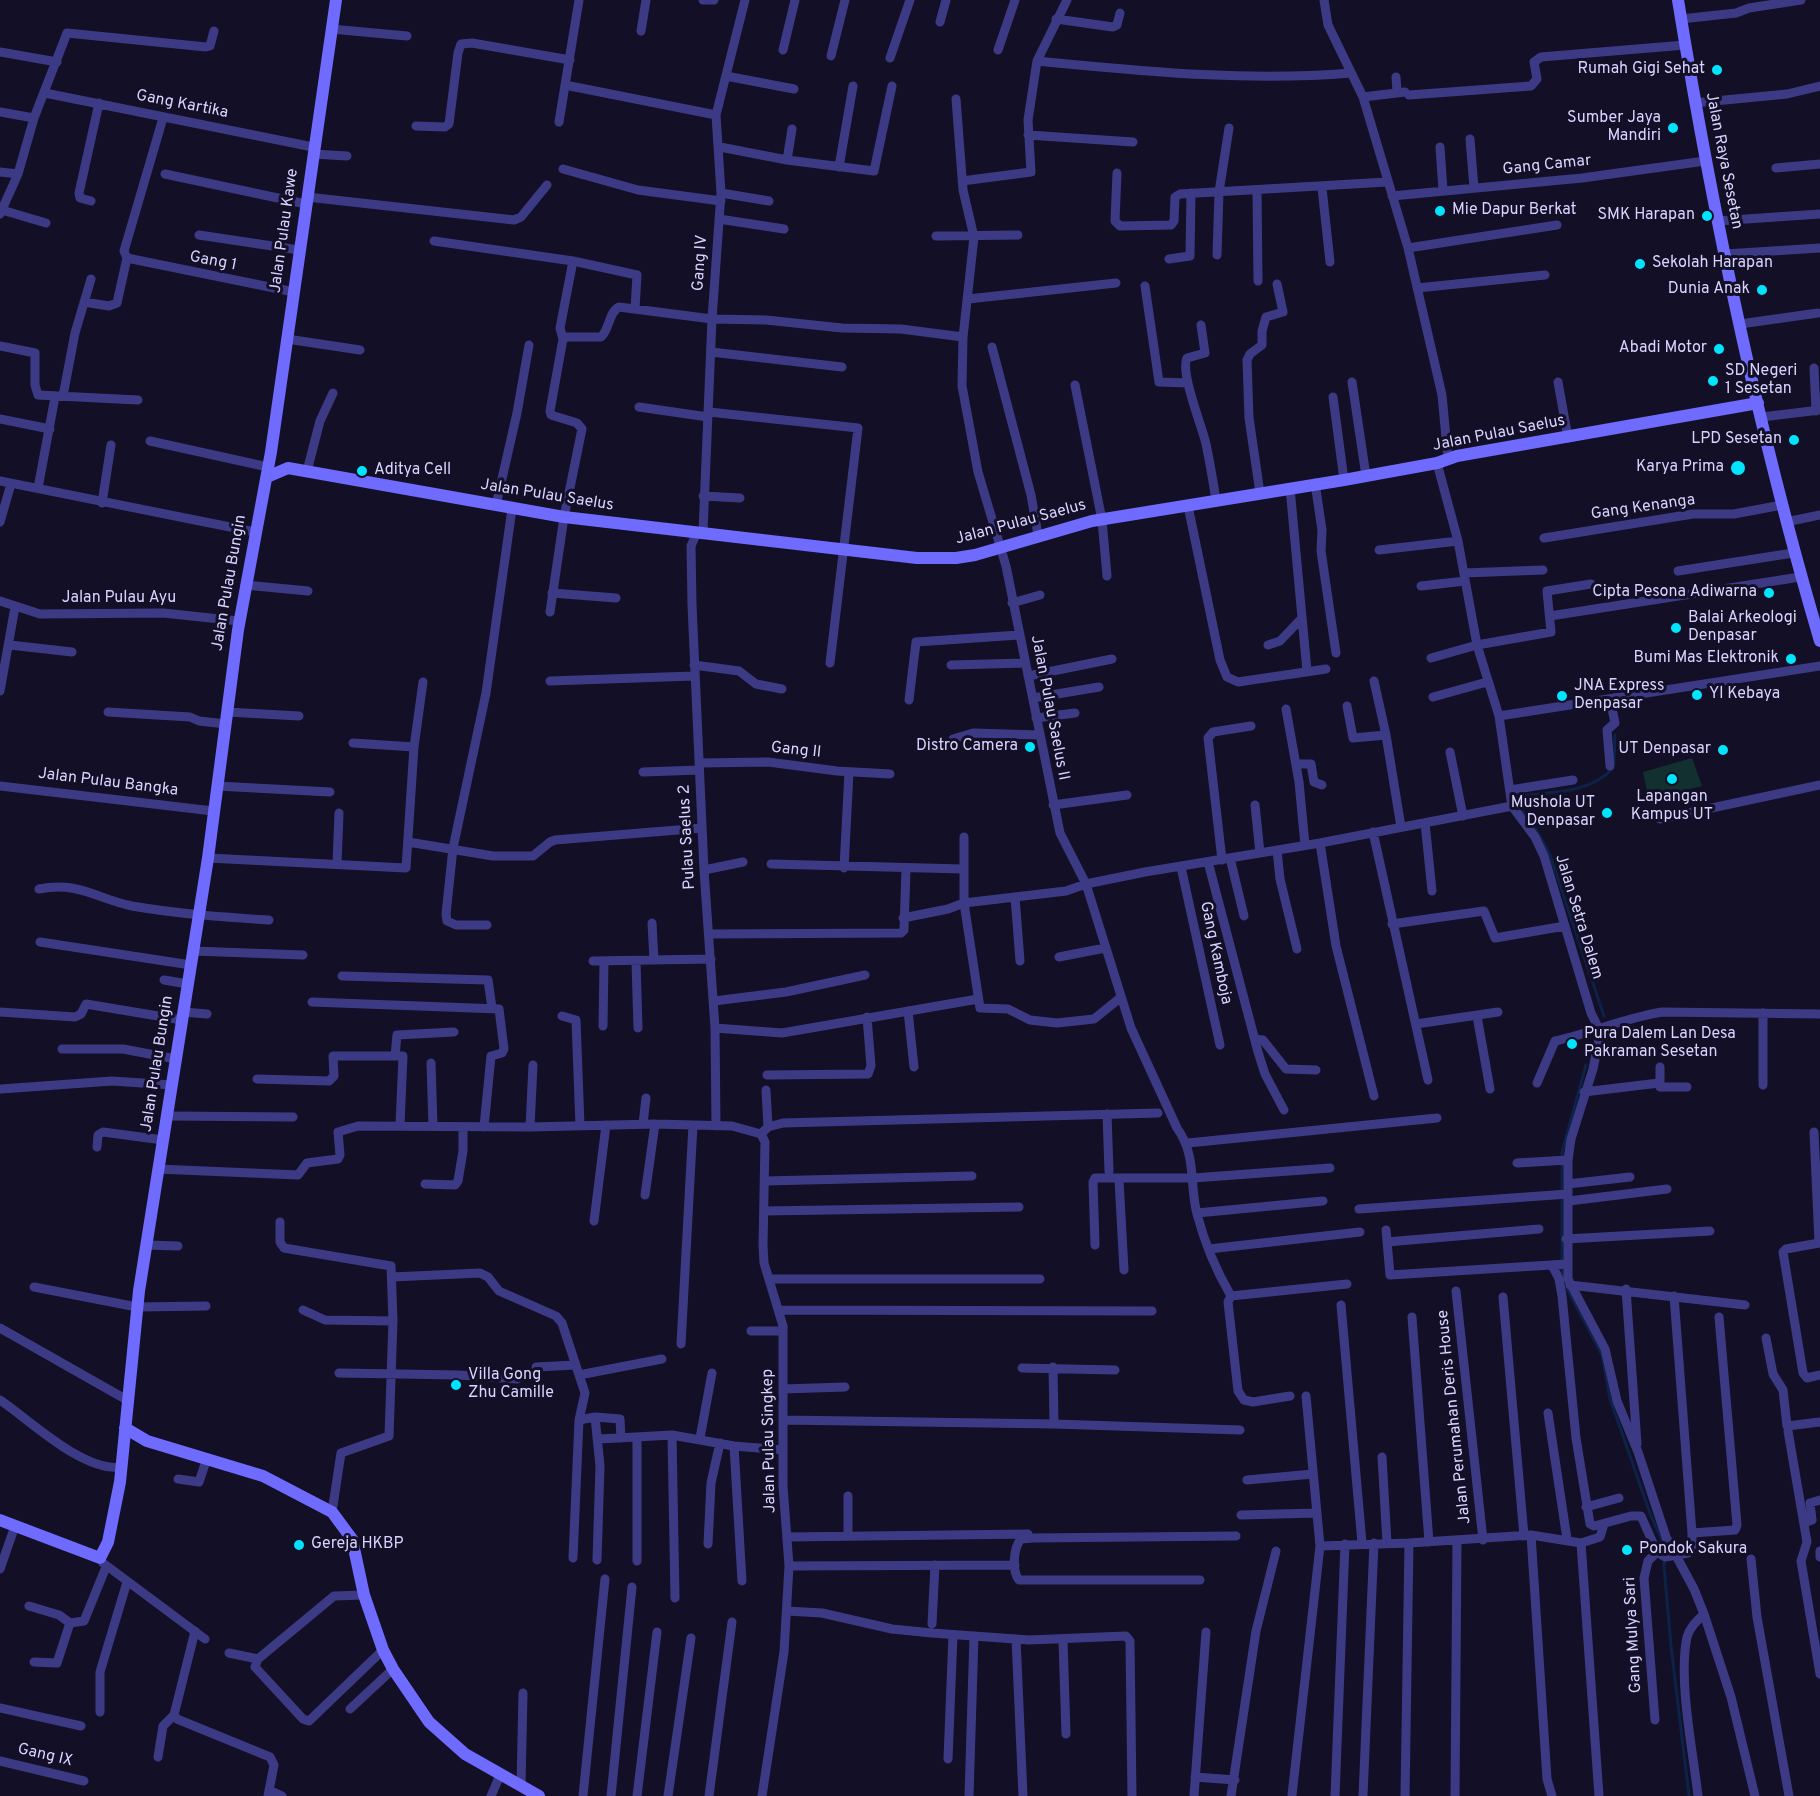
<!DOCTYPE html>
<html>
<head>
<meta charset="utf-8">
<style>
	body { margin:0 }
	canvas { display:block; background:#130f26 }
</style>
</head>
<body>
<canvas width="1820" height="1796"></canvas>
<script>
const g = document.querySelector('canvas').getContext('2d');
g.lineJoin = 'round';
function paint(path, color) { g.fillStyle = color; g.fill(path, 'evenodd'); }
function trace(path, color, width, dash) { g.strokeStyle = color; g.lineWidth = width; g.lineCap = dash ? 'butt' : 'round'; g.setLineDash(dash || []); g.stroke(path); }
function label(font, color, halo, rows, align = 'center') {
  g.font = font + ' Overpass,sans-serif'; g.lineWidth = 6; g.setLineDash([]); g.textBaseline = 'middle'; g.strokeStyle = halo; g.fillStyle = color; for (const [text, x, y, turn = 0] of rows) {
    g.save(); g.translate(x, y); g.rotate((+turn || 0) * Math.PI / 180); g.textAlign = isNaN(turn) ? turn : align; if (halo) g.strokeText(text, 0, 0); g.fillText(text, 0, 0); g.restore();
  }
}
paint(new Path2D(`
	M1692,758L1702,786L1649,800L1643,772Z`), '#12302f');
trace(new Path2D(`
	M1614,763L1615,735
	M1604,1016L1550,855L1531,820L1519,807L1521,796C1552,792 1590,793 1612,769
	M1601,1056L1606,1046V1035
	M1586,1065L1562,1152V1270L1563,1281L1602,1355L1610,1399L1651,1516L1666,1549L1664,1566L1671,1646L1689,1796`), '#0c2248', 3);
trace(new Path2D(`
	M703,0H714
	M1324,0L1328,25L1363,97L1408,248L1442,395L1448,459
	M1056,19L1113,27L1117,25L1120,13
	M1681,19L1736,13L1749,8L1801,0
	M940,22L946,0
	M331,29L407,36
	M641,31L646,0
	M783,50L795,0
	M998,50L1015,0
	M0,52L57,62
	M831,56L845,0
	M890,58L910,0
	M1037,61C1142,71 1245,82 1351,73
	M726,76L794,89
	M1396,77L1397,92
	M565,85L716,115
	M45,93L313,147
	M1409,95L1531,86L1537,79L1534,62L1541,57L1685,45
	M1363,97L1405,92
	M956,99L963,190L974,237L963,337L962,386L978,472L1006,566L1060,833L1086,884L1131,1028L1177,1128C1197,1156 1189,1183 1197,1214C1204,1241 1217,1272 1231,1296
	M1694,103L1787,94L1820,86
	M0,112L34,118
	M559,122L579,0
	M416,126L445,127L449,124L458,53L461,44L472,43L570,60
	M1028,135L1133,142
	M1470,139L1474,188
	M720,147L787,160L874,171L892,86
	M1440,147L1443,191
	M313,154L347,156
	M787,160L792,129
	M839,167L853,86
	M1776,168L1820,164
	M563,169L638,190L721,201
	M0,172L18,174
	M1117,173L1115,221L1120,226L1171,225L1174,221L1175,197L1180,194L1387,182
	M165,174L306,204
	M962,181L1031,172L1028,120L1037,61L1067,0
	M1322,188L1330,262
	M1257,190L1258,281
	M721,193L769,201
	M1392,196L1582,178L1705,161
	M307,197L514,220L521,217L547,185
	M91,201L80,198L79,193L99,103
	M2,210L46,223
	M0,214L18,174L34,118L67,33L206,47L210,46L214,31
	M719,219L784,229
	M1717,221L1820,214
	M199,235L299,250
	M936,236L1018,235
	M434,241L573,261L637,275L635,309
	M1408,248L1557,225
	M1725,254L1820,248
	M1217,255L1219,192L1229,128
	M127,258L294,292
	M1169,259L1190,256L1191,193
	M1145,286L1159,382L1188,383
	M1417,288L1545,275
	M968,299L1116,283
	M84,302L109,306L117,303L127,258L124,251L163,118
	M1740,324L1818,313
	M1201,325L1205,353L1187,358C1180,373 1202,426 1206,444C1210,463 1213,481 1216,500
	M287,339L360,350
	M563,339L567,337H601C610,329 608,313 619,307L712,319L766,320L842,328L901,329L963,337
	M0,346L35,353V385L38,395L138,400
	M992,347L1031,495L1038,535
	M711,352L842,367
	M1814,368L1816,411
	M1352,382L1366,476
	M1558,382L1568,438
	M1075,385L1102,520L1107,576
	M63,396L75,333L91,279
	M1333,397L1344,480
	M639,407L708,417
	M709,412L858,428L830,663
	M1762,417L1820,410
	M0,419L50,429
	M150,441L268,467
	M1437,463L1458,541L1477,645L1499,716L1512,806L1535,837L1544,856L1591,1013L1599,1029V1039L1593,1069L1571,1139L1568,1160V1279L1605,1349L1617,1401L1638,1452L1666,1537L1694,1589L1704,1614L1731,1697L1755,1796
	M307,471L320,421L333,393
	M0,481L255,532
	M1315,483L1322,530L1321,551L1336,653
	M38,488L55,397
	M1290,488L1307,671
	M1260,493L1249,418L1247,360L1250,354L1262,345V331L1266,317L1283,312L1277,284
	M703,496L740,498
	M102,503L111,445
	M496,505L517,413L529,345
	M1188,506L1220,660L1227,677L1238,682L1326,669
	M0,522L11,484
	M1786,522L1820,515
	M697,532L691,546L692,605L704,870L715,1028L716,1126
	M703,532L712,319L721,193L716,115L745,0
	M1544,538L1693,514H1734L1782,505
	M1379,550L1458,541
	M1678,571L1793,553
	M1464,573L1543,570
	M245,585L308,591
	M1421,586L1465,581
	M552,593L616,598
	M0,601L40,614L163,613L239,621
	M1012,603L1040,595
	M550,612L564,517L582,429L577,423L551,415L550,411L563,339L560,328L573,261
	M1550,616L1800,577
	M10,645L72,652
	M1268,645L1280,641L1302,618
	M1431,658L1477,645L1551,632L1547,591L1591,584
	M694,665L739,671L756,684L782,689
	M951,665L1025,663
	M1028,676L1112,659
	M550,681L694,676
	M1374,681L1386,735L1401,827
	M0,691L15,607
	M1433,697L1487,682
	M1033,698L1099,687
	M909,700L916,642L1019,635
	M1347,706L1353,738L1386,735
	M1286,709L1299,782L1305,845
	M108,712L190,717L199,721L226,724
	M227,712L299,716
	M1499,716L1820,666
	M1036,718L1075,713
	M953,739L973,733L1040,735
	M353,743L414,747
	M1450,752L1463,816
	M699,763L768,762L837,771L890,774
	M1297,764H1311L1314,782L1322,785
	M1610,766L1607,730L1615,723L1610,699
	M643,772L699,770
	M0,786L213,811
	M217,786L330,792
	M1510,790L1573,780
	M1053,805L1127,795
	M1255,805L1260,853
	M1660,819L1820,785
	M1425,823L1432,891
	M1373,832L1428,1080
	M964,837V903L980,1008L1008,1009L1030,1020L1057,1023L1094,1019L1120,998
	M408,842L493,856H533L550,842L555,840L702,828
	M1320,843L1336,946L1374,1096
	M1277,850L1280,879L1297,949
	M208,858L406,868L414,747L423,682
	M1230,858L1244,916
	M1222,860L1208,738L1213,732L1251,726
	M1208,862L1258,1052L1265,1074L1284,1110
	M337,864L339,813
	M771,864L963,869
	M1181,867L1220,1045
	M844,868L849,772
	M704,870L743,862
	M39,889C79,881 97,899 132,906C178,914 223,917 269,920
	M1015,897L1020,961
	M903,918L948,909L964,903L1066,891L1086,884L1145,872L1320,843L1512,806
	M652,923L654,960
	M1392,924L1484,911L1495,938L1565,926
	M487,925H456L447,921L446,914L453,848L486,693L512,509
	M709,934L901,933L904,930L906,869
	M40,942L191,965
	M193,951L303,955
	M1059,957L1105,948
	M593,961L711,959
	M636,961L638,1028
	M342,976L488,980L492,1008
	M164,980L188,984
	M714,1001L786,992L865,975
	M312,1002L499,1009L504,1049L502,1053L491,1056L484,1127
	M908,1011L914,1067
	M0,1012L75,1017L81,1014L86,1004L182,1020
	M183,1012L207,1014
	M562,1016L576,1020L580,1126
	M1477,1016L1490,1089
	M1416,1024L1498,1012
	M603,1026L604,961
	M715,1028L782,1033L978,999
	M1255,1039L1263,1040L1286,1069L1316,1070
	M62,1049H123L176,1059
	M395,1056L397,1035L454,1032
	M431,1063L433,1126
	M1660,1067V1087H1687
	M767,1075L868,1074L871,1066L867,1017
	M257,1079L329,1081L334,1076L333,1056H403L400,1125
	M1537,1083L1555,1041C1591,1033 1625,1018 1662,1012L1820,1014
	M1763,1085V1013
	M1,1089L112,1081L172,1085
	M766,1090L768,1127
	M1584,1092L1659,1083
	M1107,1114L1109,1171
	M167,1116L293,1117
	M643,1124L646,1098
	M530,1127L533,1065
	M1814,1132L1819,1243L1786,1249L1783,1252L1803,1373L1807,1378L1820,1375
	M761,1134L768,1127L783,1123L1158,1113
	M1188,1143L1437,1118
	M97,1147L98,1135L103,1132L163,1140
	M1517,1163L1568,1160
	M158,1169L298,1175L307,1163L338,1159L340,1155L338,1132L358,1126L530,1127L655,1124L732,1126L761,1134L765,1142L763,1245L764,1263L783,1326V1486L789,1566L784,1652L762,1796
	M1119,1180L1124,1270
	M765,1181L972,1176
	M425,1184L455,1185L458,1181L463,1151V1127
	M1568,1184L1630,1177
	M645,1195L655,1124
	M1569,1201L1667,1189
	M1359,1209L1568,1194
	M764,1211L1019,1207
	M1197,1213L1323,1201
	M594,1221L606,1125
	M280,1222V1242L284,1248L391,1266L393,1321L389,1436L341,1453L332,1512
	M1386,1230L1390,1275L1567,1264
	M1566,1239L1710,1231
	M1387,1242L1539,1229
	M146,1245L178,1246
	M1095,1245L1093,1182L1095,1178H1193L1330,1168
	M1209,1249L1360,1232
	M1552,1265L1559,1279L1562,1296L1576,1438L1590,1524L1594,1526L1631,1516H1641L1657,1552L1665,1557L1688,1553L1692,1546V1533L1674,1296
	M392,1277L480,1273L488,1277L499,1291L556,1316L562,1323L585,1393L579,1420L573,1558
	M769,1279H1040
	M1570,1285L1745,1305
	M34,1287L137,1307L206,1306
	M1626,1289L1637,1444
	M1456,1291L1483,1540
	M1231,1296L1228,1302L1238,1391L1244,1400L1253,1402L1290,1396
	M1231,1296L1347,1284
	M1503,1297L1524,1536
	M1341,1305L1362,1543
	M303,1310L325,1320L393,1321
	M779,1310L1152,1311
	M1412,1317L1429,1542
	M0,1328L127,1400
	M751,1331H783
	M1766,1338L1773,1374L1783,1390L1787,1426L1820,1422
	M681,1344L693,1125
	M536,1367L576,1365
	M1053,1367L1054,1424
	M1022,1368L1115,1370
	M339,1373L459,1375L517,1379
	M579,1375L662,1359
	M783,1389L845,1387
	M0,1400C31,1421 84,1473 122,1467
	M1548,1413L1567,1539
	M595,1417L600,1466L597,1560
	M579,1420L595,1417L620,1419L621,1438
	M783,1420L1054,1424L1240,1430
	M1788,1431L1807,1542L1801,1561L1820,1674
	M672,1435L675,1598
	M637,1438V1561
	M700,1438L712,1373
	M599,1439L672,1435L734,1446L783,1450
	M734,1446L742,1581
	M1382,1457L1387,1543
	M178,1479L199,1482L207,1458
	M1247,1480L1313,1474
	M848,1496V1535
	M1586,1507L1619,1498
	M1241,1515L1316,1513
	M1804,1523L1812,1520L1810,1503L1820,1500
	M1692,1533L1735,1530L1737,1525L1719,1317
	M1531,1535L1547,1779L1552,1796
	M788,1537L1028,1534
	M1581,1543L1599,1796
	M708,1544L711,1483L720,1443
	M1320,1546L1409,1543L1531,1535L1581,1543L1600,1537L1604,1524
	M1820,1551V1557
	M1751,1559L1757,1617L1789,1796
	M103,1563L205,1639
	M789,1566L1015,1565
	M0,1569L15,1526
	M1200,1580H1019C1012,1571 1013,1548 1021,1539L1033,1538L1236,1536
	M364,1595L334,1596L258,1659L255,1667L303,1719L309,1721L383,1650
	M29,1606L59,1615L70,1623
	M787,1611L822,1613L892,1629L932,1633L1029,1640L1126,1636L1130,1641L1132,1796
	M932,1624L935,1565
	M1016,1639L1023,1796
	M1063,1640L1066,1734
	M229,1653L258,1659
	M34,1662L57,1663L70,1623L84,1621L106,1567
	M0,1708L81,1726
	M350,1709L393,1669
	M100,1712V1672L127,1582
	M174,1715L177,1719L270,1757L274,1765L268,1796
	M1655,1720L1644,1578L1648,1561L1657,1552
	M158,1757L163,1726L174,1715L195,1631
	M948,1759L953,1635
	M0,1761L84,1781
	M1195,1777L1235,1780
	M521,1785L523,1693
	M269,1790L282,1796
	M1292,1795L1320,1546L1306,1396
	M491,1796L501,1773
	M583,1796L605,1579
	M611,1796L632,1587
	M637,1796L657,1632
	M668,1796L691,1638
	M709,1796L732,1622
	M969,1796L974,1636
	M1194,1796L1206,1632
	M1231,1796L1256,1631L1276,1551
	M1335,1796L1345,1544
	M1363,1796L1374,1543
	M1405,1796L1409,1543
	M1455,1796L1457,1541
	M1698,1796C1693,1751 1678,1680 1687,1637C1690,1627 1697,1621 1704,1614`), '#3d3a85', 9);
trace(new Path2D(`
	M1678,0C1713,216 1758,431 1820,641
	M267,477L288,468L564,517L917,558H956L975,555L1092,521L1344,480L1437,463L1457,456L1758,403
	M125,1428L147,1441L263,1476L332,1512L352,1539L364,1595L383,1650L393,1669L429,1722L465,1754L539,1796
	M0,1520L100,1558L108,1542L120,1482L139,1291L208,858L238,630L271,452L336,0`), '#6f6bff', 12);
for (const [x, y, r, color] of [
	[1717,70,6,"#00e5ff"],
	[1673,128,6,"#00e5ff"],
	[1440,211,6,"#00e5ff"],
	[1707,216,6,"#00e5ff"],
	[1640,264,6,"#00e5ff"],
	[1762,290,6,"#00e5ff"],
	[1719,349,6,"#00e5ff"],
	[1713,381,6,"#00e5ff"],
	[1794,440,6,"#00e5ff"],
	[1738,468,8,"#00e5ff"],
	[362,471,6,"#00e5ff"],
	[1769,593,6,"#00e5ff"],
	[1676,628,6,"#00e5ff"],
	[1791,659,6,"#00e5ff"],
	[1697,695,6,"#00e5ff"],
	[1562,696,6,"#00e5ff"],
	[1030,747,6,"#00e5ff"],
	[1723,750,6,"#00e5ff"],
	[1672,779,6,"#00e5ff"],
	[1607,813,6,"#00e5ff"],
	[1572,1044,6,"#00e5ff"],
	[456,1385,6,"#00e5ff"],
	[299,1545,6,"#00e5ff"],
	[1627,1550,6,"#00e5ff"]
]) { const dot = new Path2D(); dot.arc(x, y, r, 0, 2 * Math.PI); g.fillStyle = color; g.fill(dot); trace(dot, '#130f26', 2); }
label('16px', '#d9d4ff', '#130f26', [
	["Rumah Gigi Sehat",1705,70],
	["Sumber Jaya",1661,119],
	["Mandiri",1661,137],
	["Mie Dapur Berkat",1452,211,"left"],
	["SMK Harapan",1695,216],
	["Sekolah Harapan",1652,264,"left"],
	["Dunia Anak",1750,290],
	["Abadi Motor",1707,349],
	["SD Negeri",1725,372,"left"],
	["1 Sesetan",1725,390,"left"],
	["LPD Sesetan",1782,440],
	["Karya Prima",1724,468],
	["Aditya Cell",374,471,"left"],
	["Cipta Pesona Adiwarna",1757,593],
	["Balai Arkeologi",1688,619,"left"],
	["Denpasar",1688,637,"left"],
	["Bumi Mas Elektronik",1779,659],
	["JNA Express",1574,687,"left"],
	["Denpasar",1574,705,"left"],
	["Yl Kebaya",1709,695,"left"],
	["Distro Camera",1018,747],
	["UT Denpasar",1711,750],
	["Lapangan",1672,798,"center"],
	["Kampus UT",1672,816,"center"],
	["Mushola UT",1595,804],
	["Denpasar",1595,822],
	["Pura Dalem Lan Desa",1584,1035,"left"],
	["Pakraman Sesetan",1584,1053,"left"],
	["Villa Gong",468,1376,"left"],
	["Zhu Camille",468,1394,"left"],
	["Gereja HKBP",311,1545,"left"],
	["Pondok Sakura",1639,1550,"left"]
], 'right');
label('16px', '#d9d4ff', '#130f26', [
	["Gang Kartika",182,105,11],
	["Jalan Raya Sesetan",1723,161,79],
	["Gang Camar",1547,166,-6],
	["Jalan Pulau Kawe",285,231,-82],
	["Gang 1",213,262,11],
	["Gang IV",701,263,-86],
	["Jalan Pulau Saelus",1499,434,-11],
	["Jalan Pulau Saelus",547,496,9],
	["Gang Kenanga",1643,508,-8],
	["Jalan Pulau Saelus",1021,523,-15],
	["Jalan Pulau Bungin",230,583,-80],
	["Jalan Pulau Ayu",119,599],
	["Jalan Pulau Saelus II",1049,708,79],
	["Gang II",796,751,6],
	["Jalan Pulau Bangka",108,783,7],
	["Pulau Saelus 2",688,837,-93],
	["Jalan Setra Dalem",1578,917,73],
	["Gang Kamboja",1215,953,78],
	["Jalan Pulau Bungin",158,1064,-81],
	["Jalan Perumahan Deris House",1455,1417,-96],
	["Jalan Pulau Singkep",770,1441,-91],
	["Gang Mulya Sari",1634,1635,-93],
	["Gang IX",45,1756,13]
]);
</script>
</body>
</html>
